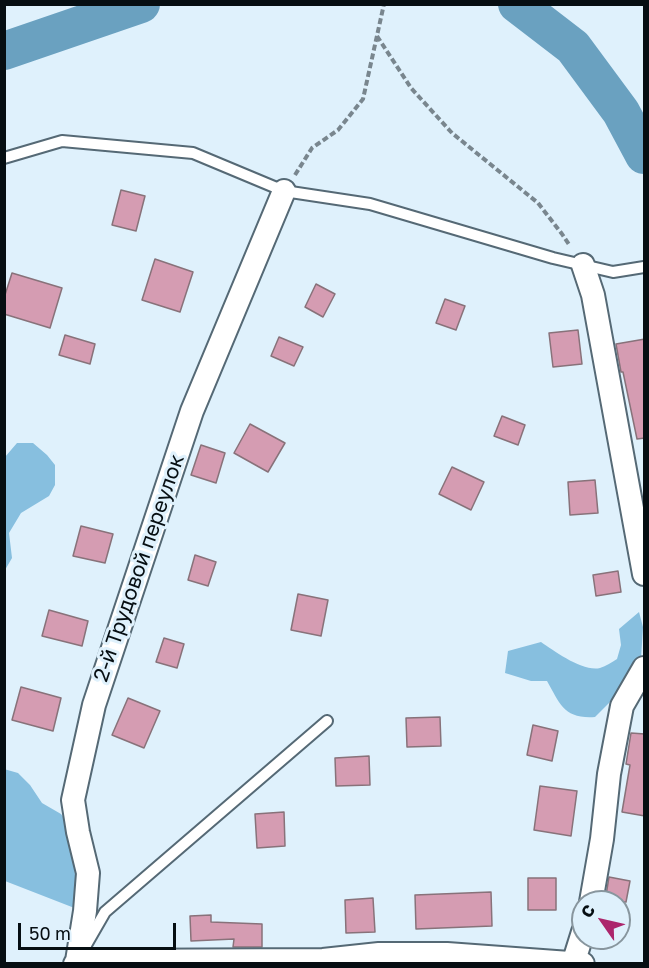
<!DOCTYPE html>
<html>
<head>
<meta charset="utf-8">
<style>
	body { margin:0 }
	#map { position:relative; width:649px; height:968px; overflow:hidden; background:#dff1fc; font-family:"Golos Text",sans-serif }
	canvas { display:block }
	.frame { position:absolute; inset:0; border:6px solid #060e12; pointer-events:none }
	.north { position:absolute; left:571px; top:890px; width:60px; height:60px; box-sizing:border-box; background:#dff1fc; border:2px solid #88969e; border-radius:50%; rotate:304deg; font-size:16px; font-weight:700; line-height:24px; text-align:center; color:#060e12 }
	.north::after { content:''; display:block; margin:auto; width:21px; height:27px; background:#ac266c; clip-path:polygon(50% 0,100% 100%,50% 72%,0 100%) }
	.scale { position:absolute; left:18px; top:923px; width:158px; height:27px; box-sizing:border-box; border:3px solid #060e12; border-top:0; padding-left:8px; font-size:18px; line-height:21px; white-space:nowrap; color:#060e12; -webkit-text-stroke:4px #dff1fc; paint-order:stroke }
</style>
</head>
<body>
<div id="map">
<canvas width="649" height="968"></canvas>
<div class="frame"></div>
<div class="north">С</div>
<div class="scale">50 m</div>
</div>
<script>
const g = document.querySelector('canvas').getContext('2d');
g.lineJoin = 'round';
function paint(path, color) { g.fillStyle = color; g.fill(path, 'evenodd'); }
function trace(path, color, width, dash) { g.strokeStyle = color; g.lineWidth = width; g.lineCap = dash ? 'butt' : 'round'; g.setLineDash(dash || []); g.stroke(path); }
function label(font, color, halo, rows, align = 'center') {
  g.font = font + ' "Golos Text",sans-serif'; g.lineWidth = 6; g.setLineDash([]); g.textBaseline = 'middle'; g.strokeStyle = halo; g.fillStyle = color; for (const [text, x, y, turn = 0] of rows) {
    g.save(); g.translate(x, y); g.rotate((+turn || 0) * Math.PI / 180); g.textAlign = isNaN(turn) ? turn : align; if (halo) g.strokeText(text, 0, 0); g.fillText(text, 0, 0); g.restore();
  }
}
paint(new Path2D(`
	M17,443H33L47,455L55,465V485L49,496L21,513L9,533L12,558L5,570V457Z
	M639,612L643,627L641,659L612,700L595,717C564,719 560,704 547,681H531L505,673L508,651L541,642C554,651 583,672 600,668C606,666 612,662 617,659L621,645L619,629Z
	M4,769L18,773L30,785L42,803L61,814L68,823L73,843L75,875L79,890L77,909L5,881Z`), '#87bfdf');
trace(new Path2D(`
	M517,4L573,47L621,112L644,155
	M4,51L141,4`), '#6aa1c0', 38);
const building = new Path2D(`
	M121,190L145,196L136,231L112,225Z
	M155,259L193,272L180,312L142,300Z
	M12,273L62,288L50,328L4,314V298Z
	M316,284L335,294L323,317L305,307Z
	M445,299L465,306L456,330L436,323Z
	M578,330L582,364L553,367L549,333Z
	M65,335L95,344L90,364L59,355Z
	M279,337L303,347L294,366L271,356Z
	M645,339V438L637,439L623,372H621L616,344Z
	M502,416L525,425L518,445L494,436Z
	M250,424L285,443L268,472L234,453Z
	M201,445L225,453L216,483L191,475Z
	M452,467L484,482L471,510L439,494Z
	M595,480L598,513L570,515L568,482Z
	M81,526L113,534L105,563L73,556Z
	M195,555L216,562L208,586L188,580Z
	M618,571L621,592L596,596L593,575Z
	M298,594L328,600L321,636L291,630Z
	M49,610L88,621L82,646L42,636Z
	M164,638L184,644L177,668L156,662Z
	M21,687L61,698L53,731L12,720Z
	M128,698L160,711L144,748L112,735Z
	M440,717L441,746L407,747L406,718Z
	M533,725L558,731L552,761L527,755Z
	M631,733L645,734V816L622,812L630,765L626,764Z
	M369,756L370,785L336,786L335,758Z
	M540,786L577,791L571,836L534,830Z
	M284,812L285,846L257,848L255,814Z
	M609,877L630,881L626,902H605Z
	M528,878H556V910H528Z
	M491,892L492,926L416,929L415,895Z
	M373,898L375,932L346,933L345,900Z
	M211,915V922L262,924V947H233L234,939L191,941L190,916Z`);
paint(building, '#d59cb2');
trace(building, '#88727a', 1.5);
const service = new Path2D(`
	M4,158L62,141L193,153L284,191L370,204L553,258L613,272L644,267
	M86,945L105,912L327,721`);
const minor = new Path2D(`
	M583,265L593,295L644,574
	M591,902L602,839L609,774L622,706L644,668
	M77,961L85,911L88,873L78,832L73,800L94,705L192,411L284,191
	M75,964L77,961L323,960L379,954H447L583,964
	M573,964L583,932`);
trace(service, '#556975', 14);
trace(minor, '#556975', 26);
trace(new Path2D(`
	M377,36L411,88L452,133L538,203L562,234L570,246
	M295,175L312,148L338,130L363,99L384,4`), '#79868e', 4, [6, 3]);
trace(service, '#fff', 10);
trace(minor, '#fff', 22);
label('21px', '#060e12', '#dff1fc', [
	["2-й Трудовой переулок",139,568,-71]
]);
</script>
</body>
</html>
